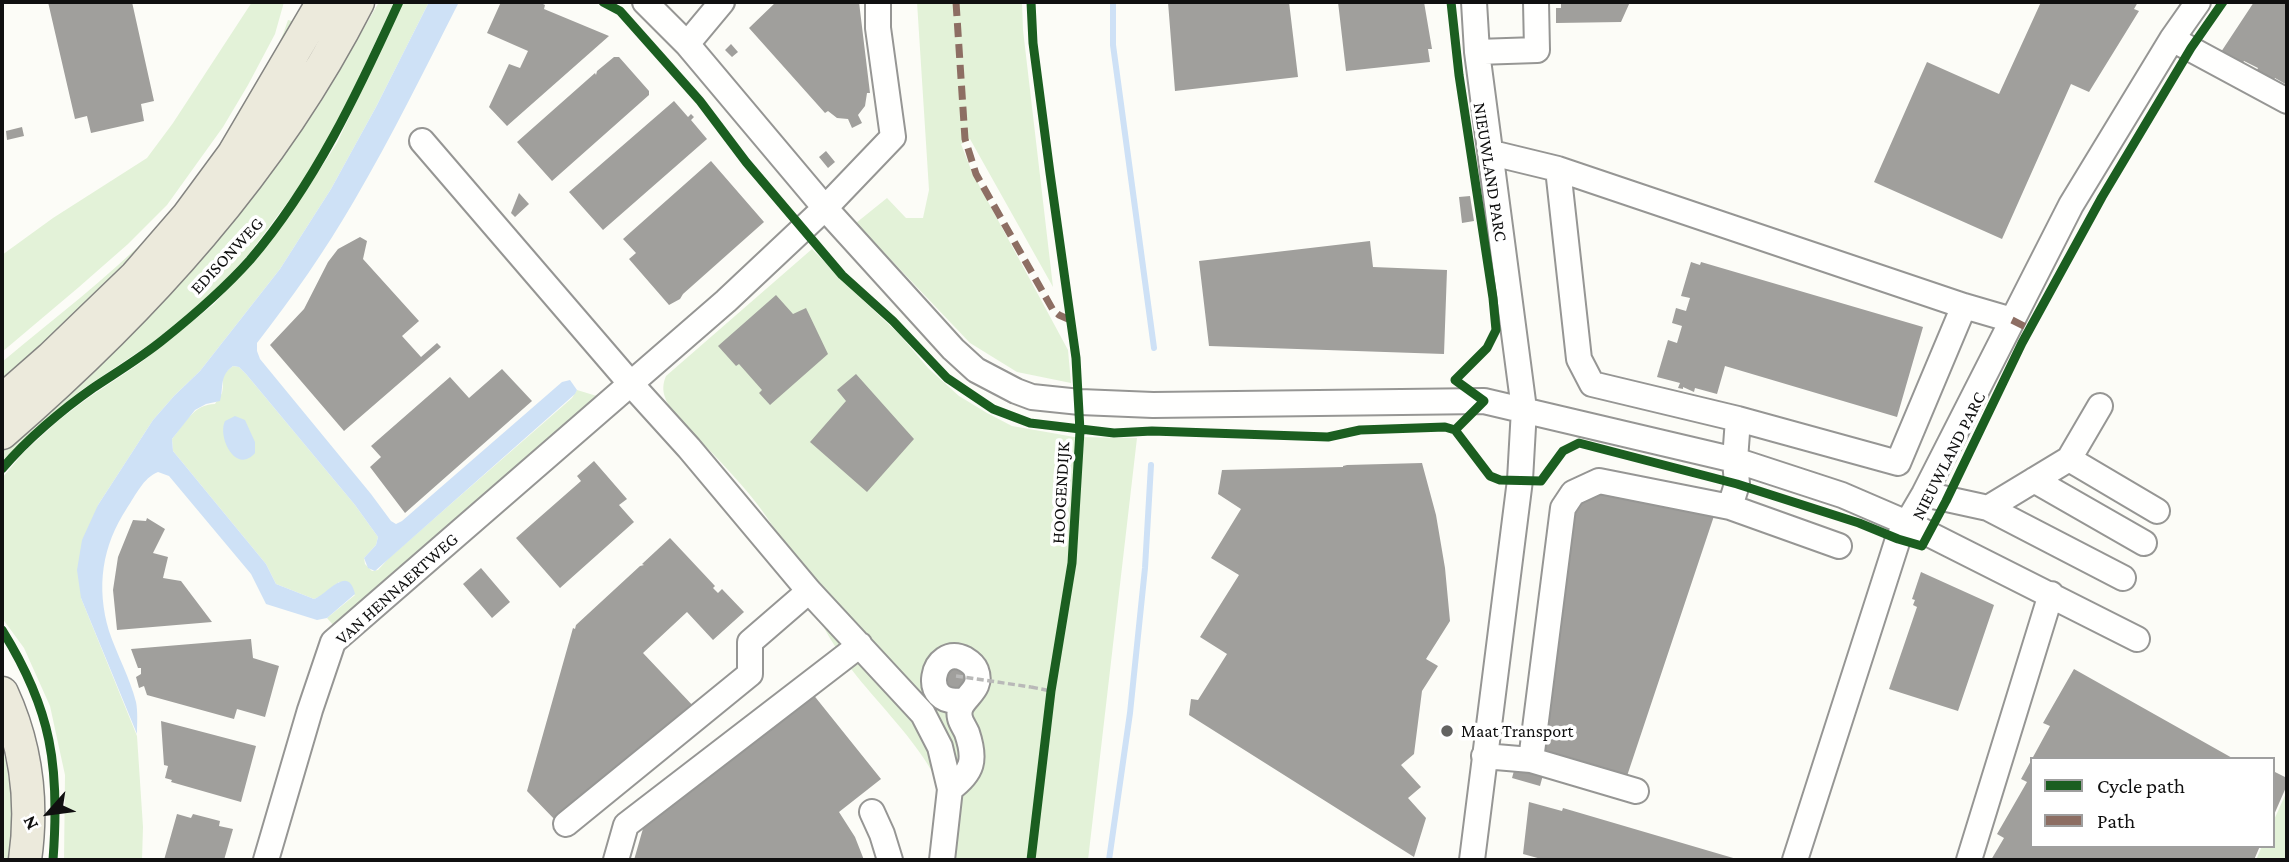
<!DOCTYPE html>
<html>
<head>
<meta charset="utf-8">
<style>
	body { margin:0 }
	#map { position:relative; width:2289px; height:862px; overflow:hidden; background:#fcfcf7; font-family:"Crimson Pro",serif }
	canvas { display:block }
	.frame { position:absolute; inset:0; border:4px solid #101010; pointer-events:none }
	.legend { position:absolute; left:2030px; top:757px; width:245px; height:91px; box-sizing:border-box; background:#fff; border:2px solid #9f9f9f; margin:0; padding:9px 12px; list-style:none; font-size:21px; color:#101010 }
	.legend li { display:flex; align-items:center; gap:14px; height:35px }
	.legend b { width:35px; border:2px solid #9f9f9f }
	.north { position:absolute; left:14px; top:778px; width:70px; height:70px; -webkit-text-stroke:5px #fff; paint-order:stroke; rotate:242deg; font-size:19px; font-weight:700; line-height:28px; text-align:center; color:#101010 }
	.north::after { content:''; display:block; margin:auto; width:24px; height:32px; background:#101010; clip-path:polygon(50% 0,100% 100%,50% 72%,0 100%) }
</style>
</head>
<body>
<div id="map">
<canvas width="2289" height="862"></canvas>
<div class="frame"></div>
<ul class="legend">
<li><b style="height:9px;background:#1b5e20"></b>Cycle path</li>
<li><b style="height:9px;background:#8d6e63"></b>Path</li>
</ul>
<div class="north">N</div>
</div>
<script>
const g = document.querySelector('canvas').getContext('2d');
g.lineJoin = 'round';
function paint(path, color) { g.fillStyle = color; g.fill(path, 'evenodd'); }
function trace(path, color, width, dash) { g.strokeStyle = color; g.lineWidth = width; g.lineCap = dash ? 'butt' : 'round'; g.setLineDash(dash || []); g.stroke(path); }
function label(font, color, halo, rows, align = 'center') {
  g.font = font + ' "Crimson Pro",serif'; g.lineWidth = 7; g.setLineDash([]); g.textBaseline = 'middle'; g.strokeStyle = halo; g.fillStyle = color; for (const [text, x, y, turn = 0] of rows) {
    g.save(); g.translate(x, y); g.rotate((+turn || 0) * Math.PI / 180); g.textAlign = isNaN(turn) ? turn : align; if (halo) g.strokeText(text, 0, 0); g.fillText(text, 0, 0); g.restore();
  }
}
paint(new Path2D(`
	M252,2H284L275,34L248,85L223,127L167,205L128,244L79,287L2,352V255L53,218L147,158L173,123Z
	M379,2H394L344,110L305,179L249,254L209,297L153,342L80,391L23,441L2,463V442L292,144L321,102Z
	M403,2H429L376,107L331,189L280,269L200,371L174,396L153,420L98,505L81,598L137,736L143,827L142,860H64L65,775L50,706L24,648L2,618V478L24,452L59,420L88,398L139,364L214,304L265,248L302,197L337,143Z
	M917,2H1022L1023,30L1053,287L970,139L961,144L972,172L1068,350L1071,383L1017,372L970,343L856,223L887,198L906,218H923L929,190Z
	M288,20L292,21C284,57 262,90 242,120C209,173 173,223 130,268C90,310 45,349 2,388V362C53,319 108,278 155,230C188,195 213,155 239,114C257,85 278,53 288,20Z
	M812,249L849,287L900,335L928,368L959,396L987,413L1012,426L1052,433L1074,437L1137,438L1088,860H955C958,766 885,720 838,651C813,614 799,571 777,533C752,490 706,448 672,411C665,399 660,390 666,376Z
	M233,366L239,367L246,374L355,505L378,537L376,545L364,558L365,564L372,571L378,570L389,558L572,398L577,390L600,397L359,609L344,616L334,626L327,618L355,595L339,582L321,596L314,599L276,584L266,564L173,451L172,439C184,424 194,404 215,404C216,402 221,395 222,393C225,379 218,377 233,366Z
	M2,741L13,803L15,860H2Z
	M2287,791V860H2256L2262,846H2273V822Z`), '#e3f2d8');
paint(new Path2D(`
	M429,2H459C425,69 392,136 354,201C325,251 292,298 257,343V351L260,359L371,494L391,521L396,524L402,521L562,382L570,380L577,390L575,394L375,571L368,568L364,558L376,545L378,537L355,505L246,374L239,367L233,366C219,376 224,387 220,401L206,404L195,410L172,439L173,451L266,564L276,584L314,599C328,594 348,564 355,594L327,618L317,620L266,604L251,574L169,476L158,472C143,478 136,495 127,508C102,546 96,587 109,631C117,655 130,678 136,702C138,712 137,724 137,734L81,598L77,570L82,540L98,505L153,420L174,396L200,371L280,269L331,189L376,107Z
	M235,416L245,420L255,442V453C236,475 217,437 225,421Z`), '#cee1f6');
trace(new Path2D(`
	M1113,2V45L1154,348
	M1109,860L1130,713L1145,568L1151,465`), '#cee1f6', 6);
paint(new Path2D(`
	M48,2H132L154,101L141,104L144,121L91,133L87,116L75,119Z
	M501,2H539L545,5L544,9L609,36L507,126L489,107L509,64L520,68L528,51L487,33Z
	M776,2H859L870,93H867L865,106L858,115L862,123L852,128L848,119L837,118L828,111L825,113L749,28Z
	M1168,2H1289L1298,77L1175,91Z
	M1338,2H1424L1432,49H1428L1430,62L1346,71Z
	M1561,2H1630L1621,22L1556,23V8H1561Z
	M2041,2H2138L2134,9L2139,11L2089,92L2071,84L2002,239L1874,182L1927,62L1999,94Z
	M2254,2H2287V85L2275,78L2273,81L2256,72L2258,68L2244,61L2242,64L2221,52Z
	M731,44L738,52L732,57L725,50Z
	M614,57H619L649,91V95L552,181L517,142L595,73L596,75L597,71Z
	M674,101L688,117L691,114L694,117L691,120L707,139L603,230L569,192Z
	M22,127L24,136L7,140L6,131Z
	M826,151L835,162L828,168L819,157Z
	M711,161L764,222L683,294L680,299L669,305L629,259L636,253L623,239Z
	M519,193L529,204L515,217L511,213Z
	M1470,196L1474,221L1462,223L1459,197Z
	M360,237L367,241L363,259L419,321L402,336L421,357L437,343L441,347L344,431L270,345L304,309L328,262L338,249Z
	M1370,241L1373,267L1447,270L1444,354L1209,346L1199,261Z
	M1691,262L1700,265L1701,262L1923,327L1897,417L1725,366L1717,394L1695,388L1694,392L1683,387V389L1678,388L1680,383L1657,377L1668,340L1677,343L1682,326L1672,323L1676,308L1686,311L1690,298L1681,296Z
	M776,295L793,314L806,308L828,354L770,405L759,393L762,390L739,364L736,366L718,346Z
	M502,369L532,401L405,513L370,467L381,457L371,446L450,377L469,398Z
	M856,374L914,439L867,492L810,442L846,401L837,390Z
	M594,461L627,499L619,505L634,522L560,588L516,538L581,481L577,476Z
	M1422,463L1436,515L1445,568L1450,621L1426,659L1438,666L1422,691L1414,754L1401,765L1421,787L1408,798L1426,818L1414,857L1189,715L1191,699L1198,700L1227,654L1200,637L1239,575L1211,558L1241,509L1218,494L1222,470L1343,467V466L1347,465Z
	M1601,490L1716,510L1627,776L1542,751L1573,510Z
	M147,518L165,529L153,553L168,557L163,578L181,581L212,622L117,630L113,590L118,557L133,520L146,521Z
	M670,538L715,586L713,588L718,593L722,589L744,612L713,640L687,612L643,653L696,709L557,822L527,791L573,628L575,629L576,625L640,566L644,565L642,564Z
	M481,568L510,602L492,618L463,584Z
	M1921,572L1994,605L1958,711L1889,689L1917,607L1913,605L1915,600L1912,599Z
	M251,639L253,658L279,666L265,717L237,709L234,719L147,695L144,686L139,688L136,677L141,674V668H138L131,649Z
	M961,665L967,680L959,689H955L946,686L943,672Z
	M2074,669L2234,759H2032V846H2260L2254,860H1991L2004,838L1997,834L2027,782L2021,779L2050,726L2043,723Z
	M812,693L881,779L839,812L855,837L864,860H634L644,825Z
	M161,721L256,746L241,802L171,782L172,780L165,778L168,766L164,765Z
	M1515,767L1543,775L1540,786L1512,778Z
	M2273,771L2287,778V785L2273,817Z
	M1529,802L1562,811L1563,808L1740,860H1554L1546,858L1545,860L1523,854Z
	M177,814L191,818L193,814L220,821L219,826L233,829L224,860H164Z`), '#a09f9c');
const minor = new Path2D(`
	M645,2L687,44L825,208L953,349L976,370L1016,391L1032,397L1080,402L1153,405L1484,401L1735,460L1842,495L1907,523L1924,494L2071,205L2172,39L2198,2
	M2172,39L2287,101
	M687,44L722,2
	M1477,52L1537,50L1536,2
	M422,141L631,384L689,448L809,591L923,714L940,747L950,789L942,860
	M1492,153L1558,169L1964,306L2012,320
	M1558,169L1579,359L1592,384L1738,419L1898,463L1964,306
	M2069,459L2157,511
	M2034,480L2144,543
	M1924,494L1988,508L2123,578
	M1730,507L1737,484L1735,460L1738,419
	M1988,508L2069,459L2100,406
	M1484,756L1531,760L1563,508L1573,493L1599,481L1730,507L1839,546
	M1531,760L1636,791
	M950,789C973,772 976,760 967,733C965,728 961,723 960,718C955,698 985,693 976,670C974,665 970,662 965,659C932,642 917,708 963,700
	M872,812L882,834L890,860
	M566,824L750,674V642L809,591
	M266,860L310,710L333,642L726,301L825,208L893,137L878,28V2
	M616,860L626,825L860,645
	M1472,860L1520,480L1524,409L1477,52L1474,2
	M1795,860L1898,539L1907,523L2137,639
	M1969,860L2051,594`);
const major = new Path2D(`
	M2,401L51,358L136,276L188,216L233,155L323,2
	M2,433C144,310 272,171 358,2
	M2,693C26,745 33,803 25,860`);
trace(minor, '#969694', 28);
trace(major, '#848481', 35);
trace(new Path2D(`
	M1031,687L1051,691`), '#b9b9b8', 3.5, [7, 3.5]);
trace(minor, '#fffffe', 24);
trace(major, '#eceadc', 32);
trace(new Path2D(`
	M956,676L1031,687`), '#b9b9b8', 3.5, [7, 3.5]);
trace(new Path2D(`
	M956,2L965,139L976,174L1053,310L1059,315L1070,320
	M2012,320L2030,329`), '#8d6e63', 7, [14, 7]);
trace(new Path2D(`
	M603,2L620,11L700,101L746,162L842,275L893,321L947,378L993,409L1030,423L1114,433L1152,431L1328,437L1360,430L1445,427L1455,430L1484,401L1455,380L1487,348L1496,330L1493,298L1459,75L1451,2
	M1031,2L1033,43L1050,173L1076,358L1080,431L1072,563L1051,691L1031,860
	M1455,430L1490,476L1500,480L1541,481L1563,451L1579,443L1737,484L1859,523L1898,539L1922,546L1946,501L2022,343L2102,197L2191,48L2223,2
	M2,469C26,440 63,409 93,388C117,372 142,357 164,339C194,315 224,289 250,260C315,184 358,92 399,2
	M2,630C52,710 60,767 53,860`), '#1b5e20', 9);
for (const [x, y, r, color] of [
	[1447,731,7,"#636361"]
]) { const dot = new Path2D(); dot.arc(x, y, r, 0, 2 * Math.PI); g.fillStyle = color; g.fill(dot); trace(dot, '#fff', 2.5); }
label('18px', '#101010', '#fff', [
	["NIEUWLAND PARC",1490,172,81],
	["EDISONWEG",227,256,-47],
	["NIEUWLAND PARC",1949,456,-63],
	["HOOGENDIJK",1061,493,-87],
	["VAN HENNAERTWEG",397,589,-42]
]);
label('18px', '#101010', '#fff', [
	["Maat Transport",1461,731]
], 'left');
</script>
</body>
</html>
